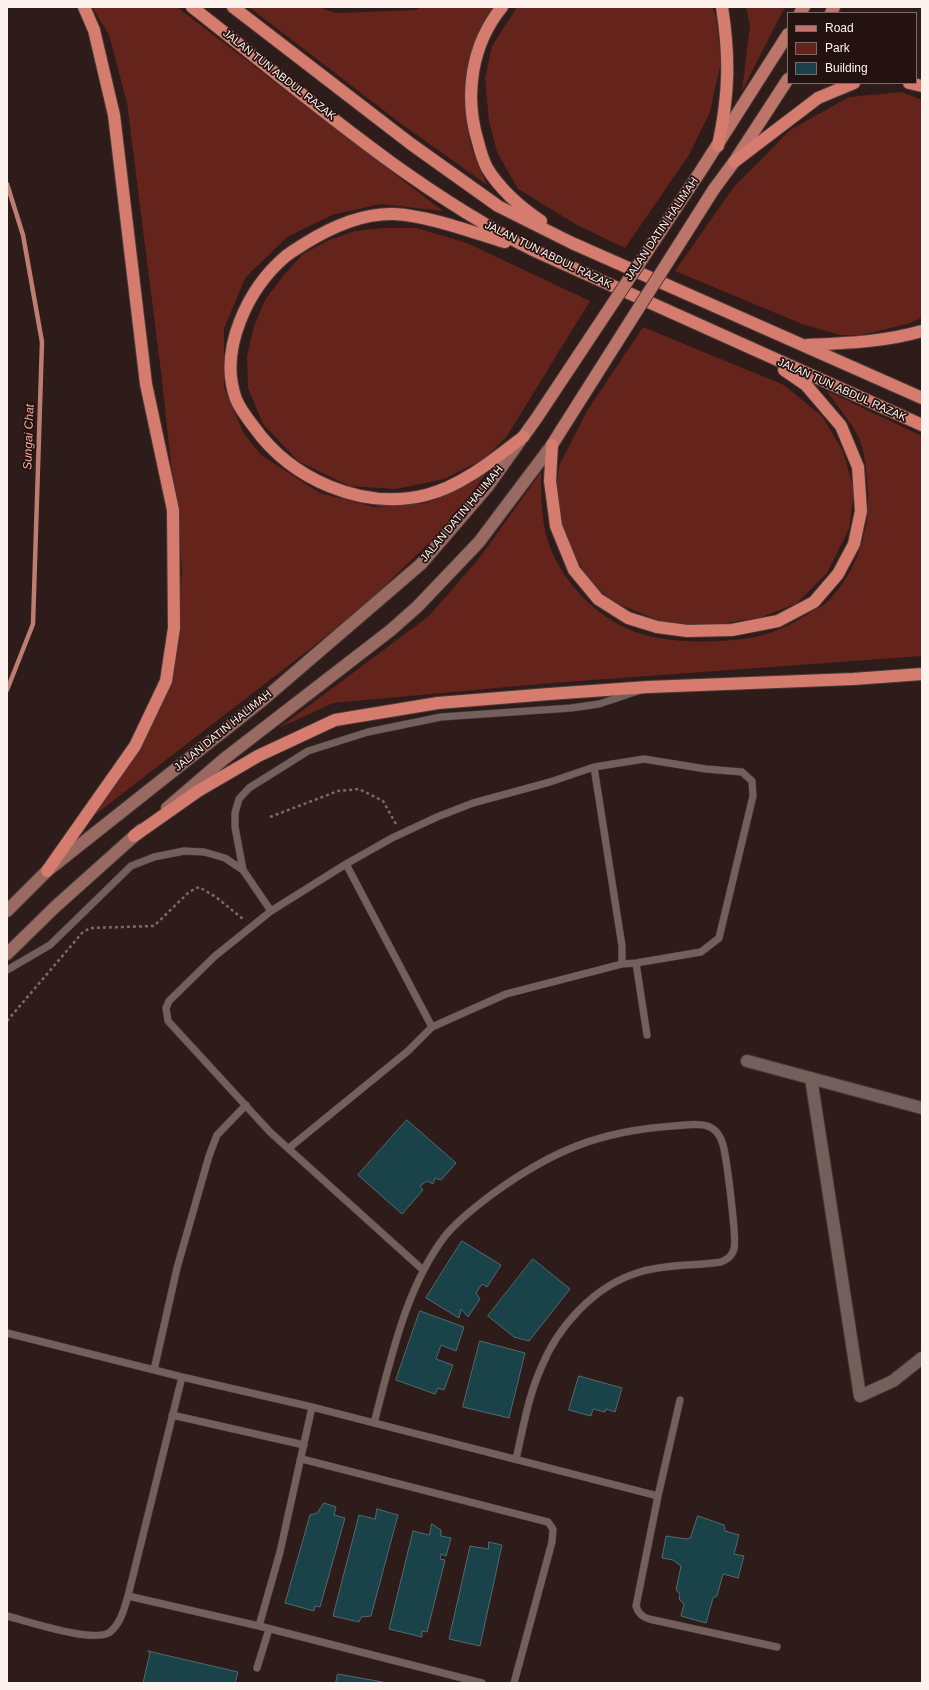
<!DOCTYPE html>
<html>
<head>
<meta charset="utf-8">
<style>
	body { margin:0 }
	#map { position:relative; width:929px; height:1690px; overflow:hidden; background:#2d1c19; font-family:Helvetica,sans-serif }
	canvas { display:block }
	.frame { position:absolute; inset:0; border:8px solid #fef2ef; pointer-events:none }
	.legend { position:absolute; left:787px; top:12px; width:130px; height:72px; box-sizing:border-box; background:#231210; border:1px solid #7b6c69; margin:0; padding:5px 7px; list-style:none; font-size:12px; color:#fef2ef }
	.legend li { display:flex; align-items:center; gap:8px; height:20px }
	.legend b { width:20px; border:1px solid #7b6c69 }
</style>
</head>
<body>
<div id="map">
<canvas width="929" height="1690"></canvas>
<div class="frame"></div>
<ul class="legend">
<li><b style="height:5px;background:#bd7569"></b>Road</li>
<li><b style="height:11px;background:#64231b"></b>Park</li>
<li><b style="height:11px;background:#194249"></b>Building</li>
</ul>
</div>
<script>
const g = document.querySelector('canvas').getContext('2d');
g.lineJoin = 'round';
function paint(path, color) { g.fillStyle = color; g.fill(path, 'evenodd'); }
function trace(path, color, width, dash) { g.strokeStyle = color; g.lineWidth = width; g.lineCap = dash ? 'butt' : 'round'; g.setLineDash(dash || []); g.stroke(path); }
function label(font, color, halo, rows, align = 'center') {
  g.font = font + ' Helvetica,sans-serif'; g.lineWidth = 3.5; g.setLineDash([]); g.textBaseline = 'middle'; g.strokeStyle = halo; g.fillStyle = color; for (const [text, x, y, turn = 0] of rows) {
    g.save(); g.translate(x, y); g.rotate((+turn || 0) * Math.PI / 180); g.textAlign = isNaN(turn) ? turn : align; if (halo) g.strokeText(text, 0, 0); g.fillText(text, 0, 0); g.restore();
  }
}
paint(new Path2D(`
	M92,7H177L443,211L380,204L332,215L287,237L245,278L224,329V387L243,432L261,455L320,493L374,507L426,503L460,488L494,462L465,503L432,540L369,601L310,649L92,817L131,757L177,643L182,568L162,380L127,103L109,35Z
	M249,7H319L336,13L415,10L422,7H494C465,42 461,102 471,145C474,158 482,172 487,185L400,123Z
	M517,7H712L716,16L721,62L710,112L689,155L625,248L577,225L518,189L497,152L489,121L485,78L492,46Z
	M746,7H785L742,91L750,25Z
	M902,92L922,100V318L907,324L861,335H840L802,324L675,271L733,188L790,130L849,97Z
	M383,228H417L467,243L590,301L507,436L484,459L444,479L396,489L349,486L298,461L263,424L248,388L247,356L254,326L265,300L283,276L303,254L329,240L355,231Z
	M643,327L784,385L822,416L843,451L854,490L849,529L827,573L797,603L760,618L711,625L665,623L611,601L587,577L570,547L560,519L556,487L559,466L587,411Z
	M827,391L922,436V656L552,683L333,703L279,728L429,616L481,556L541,472C541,497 541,523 550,547C564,584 599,619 636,632C668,644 716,643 749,638C771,635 793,624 811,612C816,609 823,606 827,602C854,576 869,535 868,499C868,483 865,450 858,436C850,421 837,406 827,391Z`), '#64231b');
trace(new Path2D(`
	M7,184L23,235L42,342L33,624L7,690`), '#bd7d73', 4.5);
const building = new Path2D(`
	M407,1120L456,1163L441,1180L435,1178L433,1184L427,1181L420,1186L423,1190L402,1214L358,1175Z
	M462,1241L501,1265L487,1287L482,1284L476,1293L480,1299L468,1317L461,1309L459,1318L426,1298Z
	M533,1259L570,1289L529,1341L514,1337L488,1316Z
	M420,1311L464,1327L456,1351L441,1345L436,1359L453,1365L444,1390L438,1388L435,1394L396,1380Z
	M480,1341L525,1353L509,1418L463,1407Z
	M579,1376L622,1388L615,1412L606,1409L605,1412L593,1409L591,1416L569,1410Z
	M324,1503L336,1507L334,1515L345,1518L320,1607L315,1606L314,1611L285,1603L310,1515L317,1513Z
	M377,1509L398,1515L371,1616L361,1617L359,1622L333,1616L359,1515L375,1519Z
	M698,1516L724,1525L725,1531L739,1535L734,1554L744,1556L738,1578L723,1574L717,1596L713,1598L706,1623L681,1616L684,1604L679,1599L680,1594L676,1590L681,1566L673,1560L662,1558L666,1536L686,1539L690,1538Z
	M432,1524L441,1530V1536L451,1538L446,1556L441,1554L440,1559L445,1560L427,1632L422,1631V1637L389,1629L413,1531L429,1535Z
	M489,1542L502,1545L480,1646L449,1639L470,1546L488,1549Z
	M148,1651L238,1672L235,1683H143L150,1653Z
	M338,1674L388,1683H336Z`);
paint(building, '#194249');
trace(building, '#536a6e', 1);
const service = new Path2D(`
	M594,767L622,946V964
	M346,864L432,1027
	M243,870L235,827V813L239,799L249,788L308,751L368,732L441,717L571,708L599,704L638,691
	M636,963L647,1035
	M7,970L50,945L131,866L154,857L184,851L204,852L225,858L243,870L271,911
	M289,1148L408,1051L432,1027L506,994L622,964L636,963L701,952L719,938L753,796L752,781L742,772L706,769L644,759L594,767L550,782L473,803L437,817L392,838L346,864L271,911L215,956L169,1001L166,1008L168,1021L270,1132L423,1270
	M7,1333L182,1377L312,1407L658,1496
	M154,1370L177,1268L209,1156L217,1135L246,1105
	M680,1400L658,1496L636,1606C638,1613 642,1617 649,1619L777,1647
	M172,1415L304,1445
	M374,1423C391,1359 405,1289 445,1236C458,1220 475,1207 491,1195C551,1151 599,1131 673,1126C698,1124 718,1119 724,1149C727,1163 737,1239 734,1249C732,1256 728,1259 721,1262C695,1266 666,1264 640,1272C595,1285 558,1326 541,1368C528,1397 523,1429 516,1459
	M302,1459L548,1522L553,1529L552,1542L514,1683
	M128,1596L259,1626L482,1683
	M7,1616C27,1621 95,1644 110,1632C121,1623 124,1609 128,1596L182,1377
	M259,1626L280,1552L312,1407
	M257,1668L269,1629`);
const minor = new Path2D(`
	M747,1061L922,1108
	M811,1078L860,1396L893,1381L922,1358`);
const secondary = new Path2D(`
	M167,808L224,759L391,630L418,606L479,542L552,445
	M7,911L47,871L264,699L421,564L488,486L520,441
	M7,954L55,907L141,830`);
const primary = new Path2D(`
	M800,13L804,7
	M831,13L834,7
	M700,172L788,34
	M714,189L734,162L788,79
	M523,437L536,419
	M552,445L562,429`);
const trunk = new Path2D(`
	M192,7C301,92 409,188 533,250L922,425
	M233,7L411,144L498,206L572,243L922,398
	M502,7C471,45 464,96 478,142C480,150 483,160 487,168C500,189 520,207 541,221
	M909,83L922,86
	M718,146C729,95 730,58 722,7
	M734,162L818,98L854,83
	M505,242C471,232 430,216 394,214C362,213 331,227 304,244C298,248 291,252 286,256C248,288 218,350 236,399C240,409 247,418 254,427C291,479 362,511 426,495C462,486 494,459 523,437
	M807,345C846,343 884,342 922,331
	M552,445L550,481L556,526L574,570L598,599L628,618L657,627L687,631L732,630L778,621L814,602L838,574L854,544L861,511L858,467L841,426L806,385L784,370
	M134,836L198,791L258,756L335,720L438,703L549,694L648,687L853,679L922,674
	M47,871L135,746L166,681L174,628L173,510L146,384L114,115L94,30L84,7`);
trace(service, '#473a38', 8);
trace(minor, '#473a38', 14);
trace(secondary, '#473a38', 14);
trace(primary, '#473a38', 14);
trace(trunk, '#473a38', 14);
trace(new Path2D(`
	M270,817L338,791L359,789L383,801L396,824
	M7,1021L82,933L90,928L154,926L189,892L199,887L216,897L243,919`), '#7a6b68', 2.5, [3, 3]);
trace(service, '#735f5b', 7);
trace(minor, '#735f5b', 12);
trace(secondary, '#986a62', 12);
trace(primary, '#bd7569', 12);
trace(trunk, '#d67c6e', 12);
const primaryBridge = new Path2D(`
	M536,419L700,172
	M562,429L714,189`);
trace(primaryBridge, '#473a38', 14, []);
trace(primaryBridge, '#bd7569', 12);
label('11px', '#fef2ef', '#231210', [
	["JALAN TUN ABDUL RAZAK",279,75,38],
	["JALAN DATIN HALIMAH",662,229,-56],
	["JALAN TUN ABDUL RAZAK",548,255,26],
	["JALAN TUN ABDUL RAZAK",842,390,24],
	["JALAN DATIN HALIMAH",462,514,-50],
	["JALAN DATIN HALIMAH",223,731,-39]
]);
label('italic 12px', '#f2aa9d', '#231210', [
	["Sungai Chat",29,437,-88]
]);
</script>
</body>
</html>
